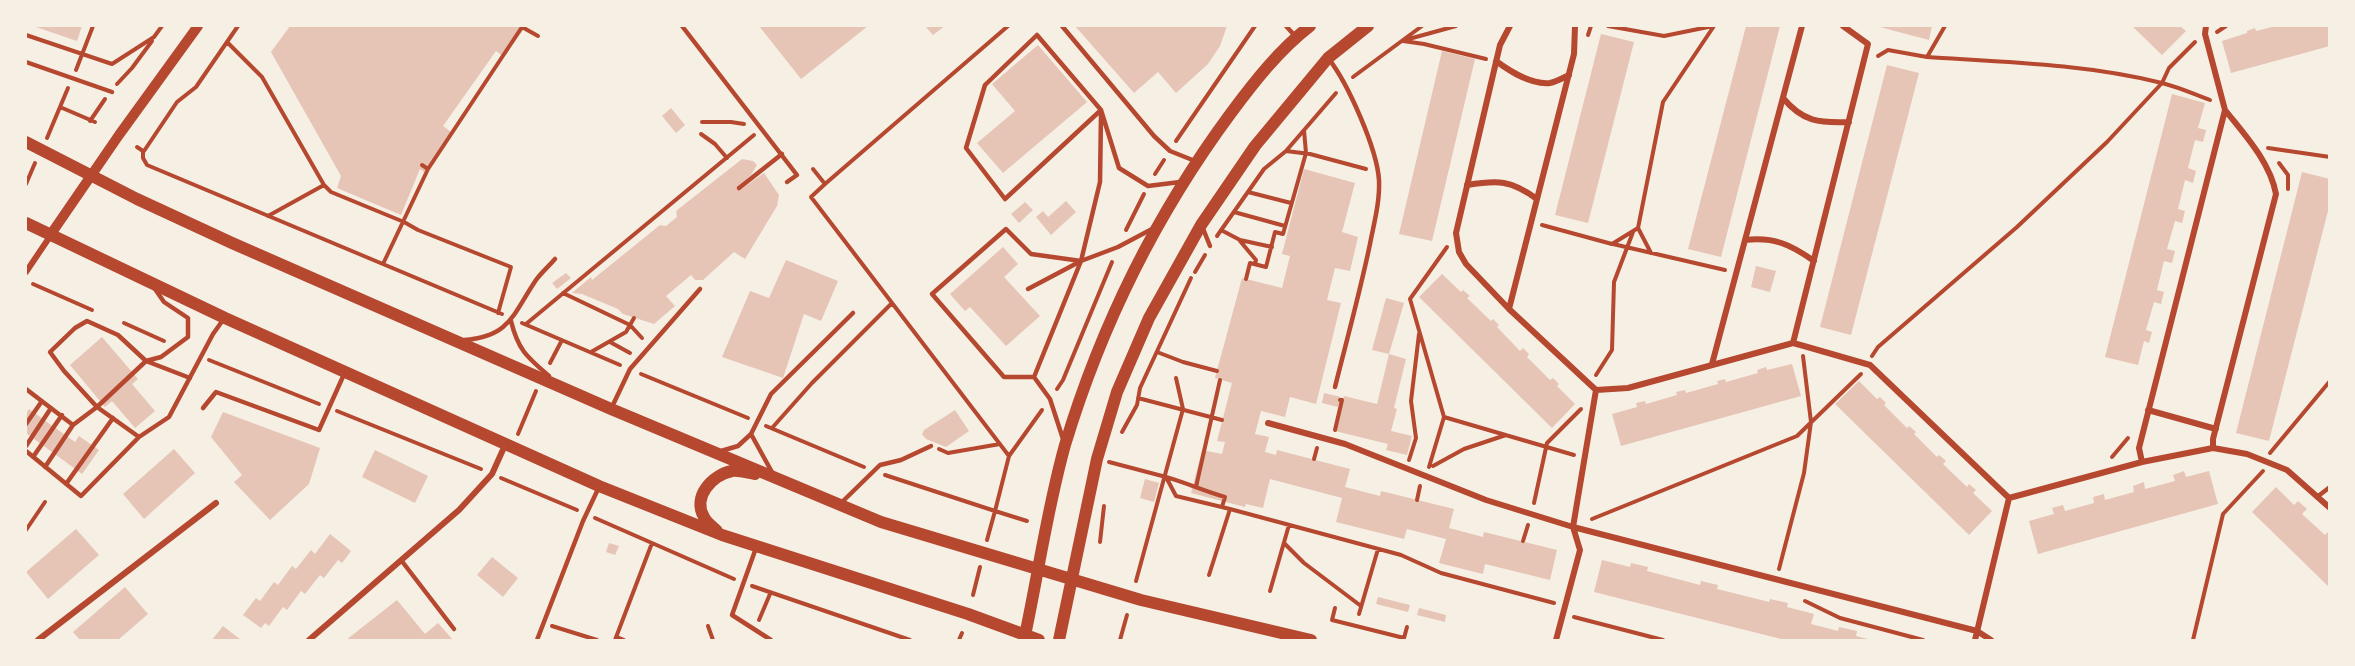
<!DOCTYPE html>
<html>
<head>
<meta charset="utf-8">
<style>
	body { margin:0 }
	#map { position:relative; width:2355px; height:666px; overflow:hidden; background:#f6efe4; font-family:Arial,sans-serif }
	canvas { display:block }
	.frame { position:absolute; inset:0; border:27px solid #f6efe4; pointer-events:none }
</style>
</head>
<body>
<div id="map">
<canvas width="2355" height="666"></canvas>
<div class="frame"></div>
</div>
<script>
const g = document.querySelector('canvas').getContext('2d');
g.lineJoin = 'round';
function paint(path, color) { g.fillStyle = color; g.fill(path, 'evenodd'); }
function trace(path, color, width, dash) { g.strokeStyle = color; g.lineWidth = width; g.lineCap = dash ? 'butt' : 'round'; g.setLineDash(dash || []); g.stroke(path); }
paint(new Path2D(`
	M33,26H82L77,41Z
	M290,26H526L504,57L496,51L443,126L451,132L424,172L420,169L401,215L337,188L341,176L271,52Z
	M759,26H868L801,79Z
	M925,26H945L933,35Z
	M1075,26H1227L1220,46L1208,64L1176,93L1158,72L1134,93Z
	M1746,26H1780L1721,257L1688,249Z
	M1876,26H1932L1929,40Z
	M2132,26H2180L2186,31L2162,55Z
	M2276,26H2330V46L2231,73L2222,41L2247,33V31L2255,28L2256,31Z
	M1601,34L1634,42L1588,223L1555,215Z
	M1038,45L1087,102L1003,173L977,143L1015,111L992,84Z
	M1442,51L1475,59L1432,241L1399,234Z
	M1887,65L1919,73L1851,335L1820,327Z
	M2172,94L2205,103L2198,128L2206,130L2203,142L2195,140L2188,168L2196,171L2193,183L2185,180L2178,209L2185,211L2182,223L2175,221L2167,249L2175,251L2172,263L2164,261L2157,290L2164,292L2161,304L2154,302L2146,330L2152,332L2149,343L2144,341L2138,365L2105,357Z
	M671,108L685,125L676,133L662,116Z
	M742,159L753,161L757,165L751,175L738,186L740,190L764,173L779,195L777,206L745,259L734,252L703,280H695L691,275L666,296L675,306L654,324L623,314L618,309L582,294L572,293L591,277L592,280L660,225L666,226L677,217L676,211Z
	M1304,169L1355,183L1342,232L1358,237L1350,271L1335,268L1327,300L1341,303L1316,404L1290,397L1285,417L1261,411L1255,434L1269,437L1265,452L1276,455L1277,450L1350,469L1345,487L1380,496L1381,491L1454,509L1449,528L1483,537L1484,532L1557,550L1550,580L1485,564L1483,574L1439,563L1446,539L1407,529L1404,539L1336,522L1342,498L1270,479L1263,508L1246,504L1245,507L1191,493L1202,450L1222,454L1225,442L1217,441L1232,383L1215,378L1242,278L1282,288L1290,256L1282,254Z
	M2302,172L2330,179V203L2269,441L2236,433Z
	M1066,201L1076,212L1051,235L1036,217L1043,211L1048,217Z
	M1025,202L1033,210L1019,223L1011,214Z
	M1003,247L1018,264L1004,277L1040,316L1006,346L970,307L965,311L950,294Z
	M786,260L838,281L821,321L804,314L783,378L722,357L750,291L769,298Z
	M1756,266L1776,271L1770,292L1751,287Z
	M566,273L571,278L557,289L552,283Z
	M1442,274L1461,292L1463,290L1470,296L1467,298L1491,321L1493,319L1499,325L1497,327L1520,351L1523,348L1529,354L1527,357L1550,380L1553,378L1559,384L1557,386L1575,404L1552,428L1419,297Z
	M1386,298L1404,303L1389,354L1406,359L1394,408L1397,409L1391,431L1412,436L1407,455L1386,450L1388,444L1335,431L1344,396L1377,404L1389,354L1372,350Z
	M102,337L138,379L132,384L155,411L135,428L112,401L105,407L70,365Z
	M1792,364L1801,396L1621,446L1612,414L1637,407L1636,403L1645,401L1646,404L1677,395L1676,392L1685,390L1686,393L1718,384L1717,381L1725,379L1726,382L1758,373L1757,370L1766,367L1767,370Z
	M1859,381L1877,399L1880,397L1886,403L1884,405L1907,428L1909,426L1916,432L1914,434L1937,457L1939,455L1946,461L1943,464L1967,487L1969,484L1976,490L1973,493L1992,511L1969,535L1835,404Z
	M1324,393L1341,397L1338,407L1322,403Z
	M29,409L75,442L79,436L99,450L82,474L26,433V413Z
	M955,410L969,431L946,447L926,439L922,434L924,430Z
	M223,412L320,448L309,484L270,520L234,482L242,475L211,437Z
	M174,449L195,473L144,519L123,494Z
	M375,450L428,476L415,503L362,477Z
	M2184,471L2186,477L2209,471L2218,504L2038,554L2029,521L2054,514L2052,508L2063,505L2065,511L2094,503L2093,497L2104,494L2105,500L2134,492L2133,486L2144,482L2145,489L2175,481L2173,475Z
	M1145,479L1159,483L1154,502L1140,498Z
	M2276,487L2294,505L2298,501L2307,509L2302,514L2325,535L2330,530V588L2252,512Z
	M76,529L99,555L48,599L26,572Z
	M330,534L351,551L342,563L338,560L324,578L320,575L305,594L301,591L287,610L283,607L269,626L265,623L261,628L243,615L256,598L260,601L274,582L278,585L292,566L296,569L311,550L315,554Z
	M609,543L619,546L615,555L606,552Z
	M492,557L518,578L503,597L477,575Z
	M1602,560L1630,567L1631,563L1648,567L1647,571L1700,585L1701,581L1718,585L1717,589L1769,602L1770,599L1788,603L1787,607L1814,614L1811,624L1838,631L1839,627L1857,631L1856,636L1872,640H1785L1594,592Z
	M125,587L148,614L118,640H80L73,632Z
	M1378,597L1410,605L1408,612L1376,604Z
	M397,600L425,634L438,623L453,640H346Z
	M1419,608L1446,615L1445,622L1417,615Z
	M223,626L241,640H212Z`), '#e6c5b7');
trace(new Path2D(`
	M1608,26L1664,36L1713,26
	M2217,32L2226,26
	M26,35L112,64L154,37L162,26
	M1588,35L1591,26
	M1405,40L1456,26
	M1403,41L1424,44L1486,59
	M227,42L262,77L324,185L331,192L404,222L418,230L511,267L498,313
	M1878,56L1888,50L1927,57L1945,26
	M1927,57C2005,62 2086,64 2162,83C2178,87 2194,94 2210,100
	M76,70L93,26
	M1353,77L1422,26
	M117,84L132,68L152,41
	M60,107L68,88
	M90,121L105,99
	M702,122H731L744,124
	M701,134L715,144L727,158
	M47,138L60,107L95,122
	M1176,141L1255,26
	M137,147L143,151V158L147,165L502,314
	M2268,148L2330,157
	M144,151L177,102L196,87L238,26
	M1286,151L1310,154L1366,169
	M2279,163L2288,175V189
	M422,165L428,169
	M813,169L825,184L811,197L1009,456
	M1155,174L1164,160
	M26,184L35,163
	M825,184L1008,26
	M1248,192L1291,203
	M1234,212L1285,226
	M268,216L324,185
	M1542,225L1612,244L1638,228L1663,102L1714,26
	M1638,228L1651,253
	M1126,230L1144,194
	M1221,230L1240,240L1272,247
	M1217,236L1264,169L1286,151L1336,93
	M1240,241L1256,260L1255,264
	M1613,244L1725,270
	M383,264L428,169L522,27L538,36
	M1195,272L1205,255
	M1246,279L1250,263L1266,267L1275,232L1283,234L1306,153L1304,130
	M33,284L92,310
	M563,293L630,325L642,338
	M124,323L164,341
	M522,323L620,365
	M526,324L754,135
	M610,342L630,353
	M591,352L626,332L634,318
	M1157,352L1183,362L1217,371
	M1872,356L1878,347L2017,227L2107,142L2162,83L2169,68L2195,42
	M209,360L319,404
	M550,363L562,340
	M641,374L748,418
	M1596,375L1612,350L1614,282L1633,232
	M1057,389L1063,380L1112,262
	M1138,398L1222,420
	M337,411L481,469
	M1444,417L1410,299L1447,247
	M766,426L864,467
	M772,428L812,383L892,303
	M1335,430L1342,400H1340
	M1122,432L1137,405L1140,388L1191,278
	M518,434L536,391
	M939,449L948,453L1000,444
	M2270,453L2330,381
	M2112,457L2128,438
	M1314,459L1317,448
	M1409,460L1416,438L1411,401L1419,334
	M1109,462L1166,477L1176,496L1230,509
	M1433,466L1464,449L1506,435
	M1429,467L1444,417L1574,455
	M885,475L995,511L987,540
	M1166,477C1187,483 1204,491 1225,497L1222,507
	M501,478L577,510
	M1196,487L1220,380
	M1417,500L1420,486
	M1534,503L1547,443L1581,409
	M595,518L734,579
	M1592,519L1797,436L1861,374
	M1027,521L995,511L1009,456L1042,410
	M26,530L45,502
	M1523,541L1528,525
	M1100,542L1104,506
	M1284,543L1304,563L1361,606
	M1779,569L1804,473L1811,422L1803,356
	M1209,575L1230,509L1401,555L1441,573L1554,603
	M1136,581L1183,409L1176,378
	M752,586L910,640
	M1270,591L1289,525
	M973,595L980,567
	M1805,601L1840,618L1923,640
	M1335,608L1332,620L1404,638L1407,627
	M1359,614L1378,549
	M1574,617L1663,640
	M759,620L770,594
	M552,626L597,640
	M708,626L713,640
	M617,637L624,640
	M615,640L652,543
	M959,640L962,633
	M1120,640L1127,615
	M2193,640L2223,514L2263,471`), '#b5482f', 4);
trace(new Path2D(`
	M682,26L797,175L787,182
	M1062,26L1154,136L1170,151L1195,161
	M1286,26L1296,37
	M1328,58C1348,83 1377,149 1379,180C1380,202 1374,223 1370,244C1360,292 1347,339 1335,387
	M26,62L112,92
	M1101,110L1005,199L966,148L985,85L1037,35L1101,110L1119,168L1148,186L1180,182
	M739,188L782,154
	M1202,226L1210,246
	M155,289L164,302L188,318V337L161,357L146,361L97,407L139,437L169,417L213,334L223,320
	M1028,289L1081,261L1118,247L1152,229
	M511,321C518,350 527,357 549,376
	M464,340C510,337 513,314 536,280C541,273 549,266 555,259
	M1034,377H1004L932,294L1006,229L1031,254L1081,261
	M1034,377L1081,261L1100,182L1101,115
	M1034,377L1050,399L1063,439
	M26,389L73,425
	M203,408L216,392L319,430L345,372
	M611,409L630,369L700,289
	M26,424L42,401
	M751,434L773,474
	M26,446L51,408
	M26,451L81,496L139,437
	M721,451L738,446L751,434L771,394L853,313
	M33,457L62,415
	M45,467L73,425L97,407L64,371L50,352L75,328L87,321L118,335L146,361L190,378
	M66,484L113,418
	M2317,497L2330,487
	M840,504L880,465L901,460L931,446
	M756,548L732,615L771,640
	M401,560L454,629
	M537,640L583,521L599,487`), '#b5482f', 4.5);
trace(new Path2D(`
	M1510,26L1500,45L1456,233L1459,252L1466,264L1509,309L1596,390L1628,388L1793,343L1804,346L1870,365L2009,498L2142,462L2213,448L2247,454L2287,470L2330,508
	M1496,61C1511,72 1531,85 1550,83C1556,82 1563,78 1569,75
	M1783,98C1803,122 1819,123 1849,122
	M1467,185C1498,180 1511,180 1537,199
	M1745,240C1774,237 1790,244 1814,261
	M26,272L51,235
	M1509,309L1574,54L1575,26
	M1793,343L1868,44L1843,26
	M1712,364L1802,26
	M1596,390L1573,527L1977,631L1991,640
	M2148,410L2216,429
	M1268,423L1345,444L1486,500L1573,527L1580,550L1556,640
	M2213,448V439L2276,194C2270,162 2245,135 2225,110
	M2142,462L2139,448L2225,110L2205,34L2206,26
	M38,640L216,503
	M309,640L459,510L492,474L506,443
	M1975,640L2009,498`), '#b5482f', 6);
trace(new Path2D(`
	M51,234L119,135L198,26`), '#b5482f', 10);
trace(new Path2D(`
	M26,142L137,199L232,243L611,409L881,522L1141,600L1311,640
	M26,223L225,318L599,486L722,535L968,614L1039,640
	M717,531C713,527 706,522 704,517C692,497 712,475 732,471C739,470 748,473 755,474
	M1024,640C1038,576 1047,509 1065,445C1101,326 1157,213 1231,113C1254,82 1279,50 1310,26
	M1059,640L1097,459L1117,392L1149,318L1201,225L1255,146L1328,58L1368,26`), '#b5482f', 12);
</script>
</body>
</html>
